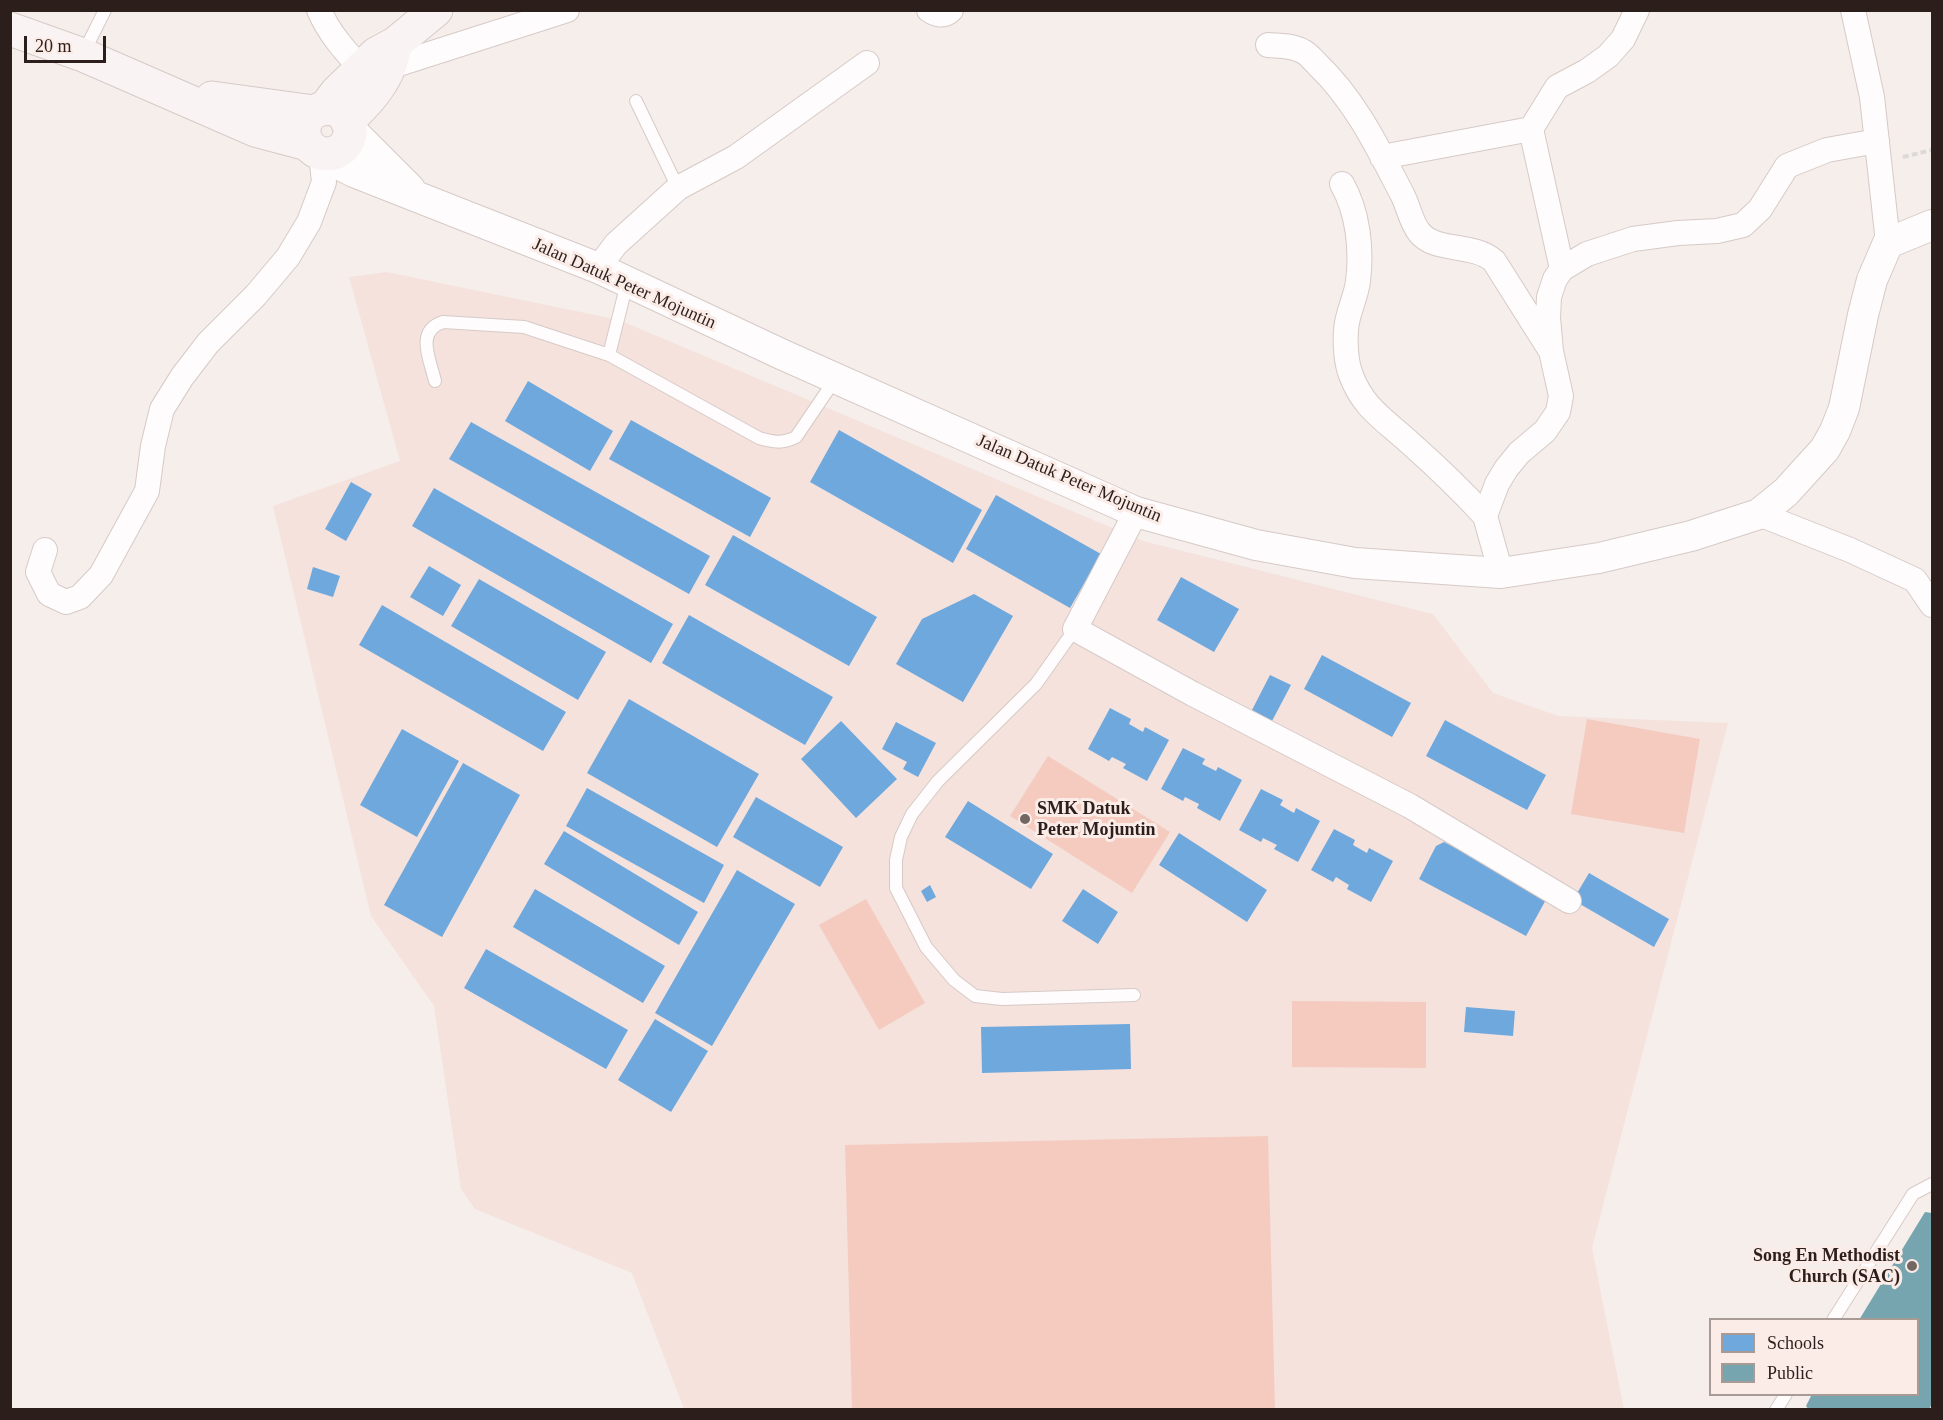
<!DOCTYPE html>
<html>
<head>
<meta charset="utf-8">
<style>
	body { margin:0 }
	#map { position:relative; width:1943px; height:1420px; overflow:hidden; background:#f6eeeb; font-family:"Times New Roman",serif }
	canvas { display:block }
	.frame { position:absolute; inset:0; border:12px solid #2c1e1a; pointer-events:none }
	.legend { position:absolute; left:1709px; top:1318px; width:210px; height:78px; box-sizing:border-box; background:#fbece7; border:2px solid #a89a95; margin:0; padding:8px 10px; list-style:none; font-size:18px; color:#2c1e1a }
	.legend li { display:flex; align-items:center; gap:12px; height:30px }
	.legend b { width:30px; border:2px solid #a89a95 }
	.scale { position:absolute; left:24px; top:36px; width:82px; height:27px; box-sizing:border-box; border:3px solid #2c1e1a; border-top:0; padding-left:8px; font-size:18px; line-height:21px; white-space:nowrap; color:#2c1e1a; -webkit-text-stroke:4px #fbece7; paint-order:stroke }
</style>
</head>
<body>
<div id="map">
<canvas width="1943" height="1420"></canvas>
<div class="frame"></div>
<ul class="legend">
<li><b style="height:16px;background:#6fa8dc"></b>Schools</li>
<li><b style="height:16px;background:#76a5af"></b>Public</li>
</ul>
<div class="scale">20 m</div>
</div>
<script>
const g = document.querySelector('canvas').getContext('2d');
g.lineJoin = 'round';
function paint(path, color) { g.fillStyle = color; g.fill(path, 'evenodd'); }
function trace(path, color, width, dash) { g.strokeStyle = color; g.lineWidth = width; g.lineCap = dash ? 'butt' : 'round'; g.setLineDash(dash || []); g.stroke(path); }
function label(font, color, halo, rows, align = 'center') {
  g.font = font + ' "Times New Roman",serif'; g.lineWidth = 6; g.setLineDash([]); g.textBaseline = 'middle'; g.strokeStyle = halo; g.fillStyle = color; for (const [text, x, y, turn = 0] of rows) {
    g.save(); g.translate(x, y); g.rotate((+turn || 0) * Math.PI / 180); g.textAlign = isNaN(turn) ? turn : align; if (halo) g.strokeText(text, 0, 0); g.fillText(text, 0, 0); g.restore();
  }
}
paint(new Path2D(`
	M387,272L619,320L1143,541L1433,614L1493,693L1558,716L1728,723L1592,1248L1624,1409H684L632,1273L475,1209L461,1189L434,1006L371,916L273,506L400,461L349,277Z`), '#f5e2dd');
paint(new Path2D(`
	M1587,719L1700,739L1684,833L1571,814Z
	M1048,756L1170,832L1132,893L1010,816Z
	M866,899L925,1003L879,1030L819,925Z
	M1292,1001L1426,1002V1068L1292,1067Z
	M1268,1136L1275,1409H852L845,1145Z`), '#f4cbbe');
paint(new Path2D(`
	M528,381L613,431L590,471L505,421Z
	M631,420L771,498L750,537L609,459Z
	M471,422L710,556L689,594L449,459Z
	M839,430L982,510L953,563L810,482Z
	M351,482L372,494L346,541L325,529Z
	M434,488L673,624L651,663L412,526Z
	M996,495L1101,554L1070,608L966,549Z
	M733,535L877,617L849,666L705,585Z
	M429,566L461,585L443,616L410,597Z
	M313,567L340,576L333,597L307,589Z
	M1181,577L1239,609L1214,652L1157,620Z
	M479,579L606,652L578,700L451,626Z
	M974,594L1013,616L963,702L896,664L922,619Z
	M382,605L566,712L543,751L359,645Z
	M689,615L833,697L805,745L662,663Z
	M1322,655L1411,703L1392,737L1304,689Z
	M1270,675L1291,685L1272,721L1252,710Z
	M629,699L759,774L717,847L587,773Z
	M1110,708L1131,719L1129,724L1143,732L1145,727L1169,740L1147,781L1123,768L1126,764L1112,757L1109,761L1088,749Z
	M1445,720L1546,775L1527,810L1426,756Z
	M841,721L897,779L856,818L801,759Z
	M896,722L936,743L918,777L903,769L907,762L882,749Z
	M402,729L459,761L417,837L360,805Z
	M1183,748L1205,759L1202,764L1216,771L1218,767L1242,780L1220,821L1197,808L1199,804L1185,797L1183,801L1161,789Z
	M463,763L520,795L442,937L384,905Z
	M587,788L724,865L704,903L566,826Z
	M1261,789L1283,800L1280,805L1294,813L1296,808L1320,821L1298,862L1274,849L1277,845L1263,838L1261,842L1239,830Z
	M756,797L843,847L820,887L733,837Z
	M968,801L1053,854L1031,889L945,837Z
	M1334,829L1355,840L1353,845L1367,853L1369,848L1393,861L1371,902L1347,889L1349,885L1336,877L1333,882L1311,870Z
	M564,831L698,912L679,945L544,864Z
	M1179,833L1267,890L1247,922L1159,865Z
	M1444,842L1548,896L1526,936L1419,879L1436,846Z
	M737,870L795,904L712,1046L655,1013Z
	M1589,873L1669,919L1654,947L1573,900Z
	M930,885L936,897L927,902L921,891Z
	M535,889L665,966L643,1003L513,927Z
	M1083,889L1118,912L1098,944L1062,921Z
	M486,949L628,1030L606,1069L464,988Z
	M1466,1007L1515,1011L1513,1036L1464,1032Z
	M655,1019L708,1051L671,1112L618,1080Z
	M1130,1024L1131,1069L982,1073L981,1027Z`), '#6fa8dc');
paint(new Path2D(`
	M1925,1212L1932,1213V1403L1929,1410H1809L1806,1406L1812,1394H1918V1320H1859Z`), '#76a5af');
const service = new Path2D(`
	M83,54L105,10
	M636,101L678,188
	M627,283L609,355L759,438C773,442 782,444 796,437L836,378
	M435,381C430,359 415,331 443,322L524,327L609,355
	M1075,629L1036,684L938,781L912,814L901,837L896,860V888L926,947L954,980L975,996L1002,999L1134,995
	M1833,1320L1913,1194L1932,1184
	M1776,1410L1786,1394`);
const minor = new Path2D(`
	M319,10C329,33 344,50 361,68
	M929,10C936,15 944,17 951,10
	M1853,10L1872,97L1888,243
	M1268,45C1280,46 1293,45 1304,52C1308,54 1313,60 1317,64C1355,100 1378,148 1402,194C1408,205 1411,222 1419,232C1435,253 1472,242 1494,261L1549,348
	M389,67L567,10
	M1531,129L1562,269
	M1382,157L1531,129L1557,87L1587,71L1608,56L1623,39L1637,10
	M1342,184C1358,212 1362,249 1358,281C1356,298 1347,313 1346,330C1345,343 1346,363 1351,375C1363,408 1385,420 1410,443C1436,466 1461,490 1485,516
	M598,268L616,244L678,188L736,157L867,63
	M1136,512L1075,629L1193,694L1410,806L1569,901
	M1759,514L1850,550L1915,580L1932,605
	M45,550L38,572L49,594L66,602L80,597L101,575L147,491L153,446L162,409L182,377L208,343L256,295L288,257L309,222L324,182L321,154
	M1501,573L1485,516L1497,484L1506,469L1519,453L1545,431L1558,412L1561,396L1551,351L1548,318L1549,297L1555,279L1562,269L1587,254L1633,239L1678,233L1717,231L1743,225L1760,209L1787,166L1827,150L1877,141`);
const tertiary = new Path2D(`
	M350,129L410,189
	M329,154L340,165L354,172L598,268L781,354L1136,512L1256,545L1355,563L1501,573L1599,558L1691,536L1759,514L1786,492L1825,449L1835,431L1844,408L1863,315L1872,280L1888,243L1932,225`);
const secondary = new Path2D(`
	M10,29L83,55L255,130L308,144
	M212,98L314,112
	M304 131a23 23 0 1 1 46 0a23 23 0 1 1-46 0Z
	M324,109L337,92L376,54L396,43L436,10
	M347,121C363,107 381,87 389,67C392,60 394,51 396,43`);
trace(service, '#d6cac7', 14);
trace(minor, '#d6cac7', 26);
trace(tertiary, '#d6cac7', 32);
trace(secondary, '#d6cac7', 35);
trace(new Path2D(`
	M1903,157L1932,150`), '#dcdad9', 4, [6, 3]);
trace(service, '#fefcfc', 12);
trace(minor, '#fefcfc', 24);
trace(tertiary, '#fefcfc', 30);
trace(secondary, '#f9f4f3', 33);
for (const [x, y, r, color] of [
	[1025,819,6,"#736763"],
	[1912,1266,6,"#736763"]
]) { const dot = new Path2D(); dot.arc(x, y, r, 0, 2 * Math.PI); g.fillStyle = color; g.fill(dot); trace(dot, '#fbece7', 2); }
label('18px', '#2c1e1a', '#fbece7', [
	["Jalan Datuk Peter Mojuntin",624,284,24],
	["Jalan Datuk Peter Mojuntin",1069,479,23]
]);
label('bold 18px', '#2c1e1a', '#fbece7', [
	["SMK Datuk",1037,809],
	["Peter Mojuntin",1037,830],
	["Song En Methodist",1900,1256,"right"],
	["Church (SAC)",1900,1277,"right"]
], 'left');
</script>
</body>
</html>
